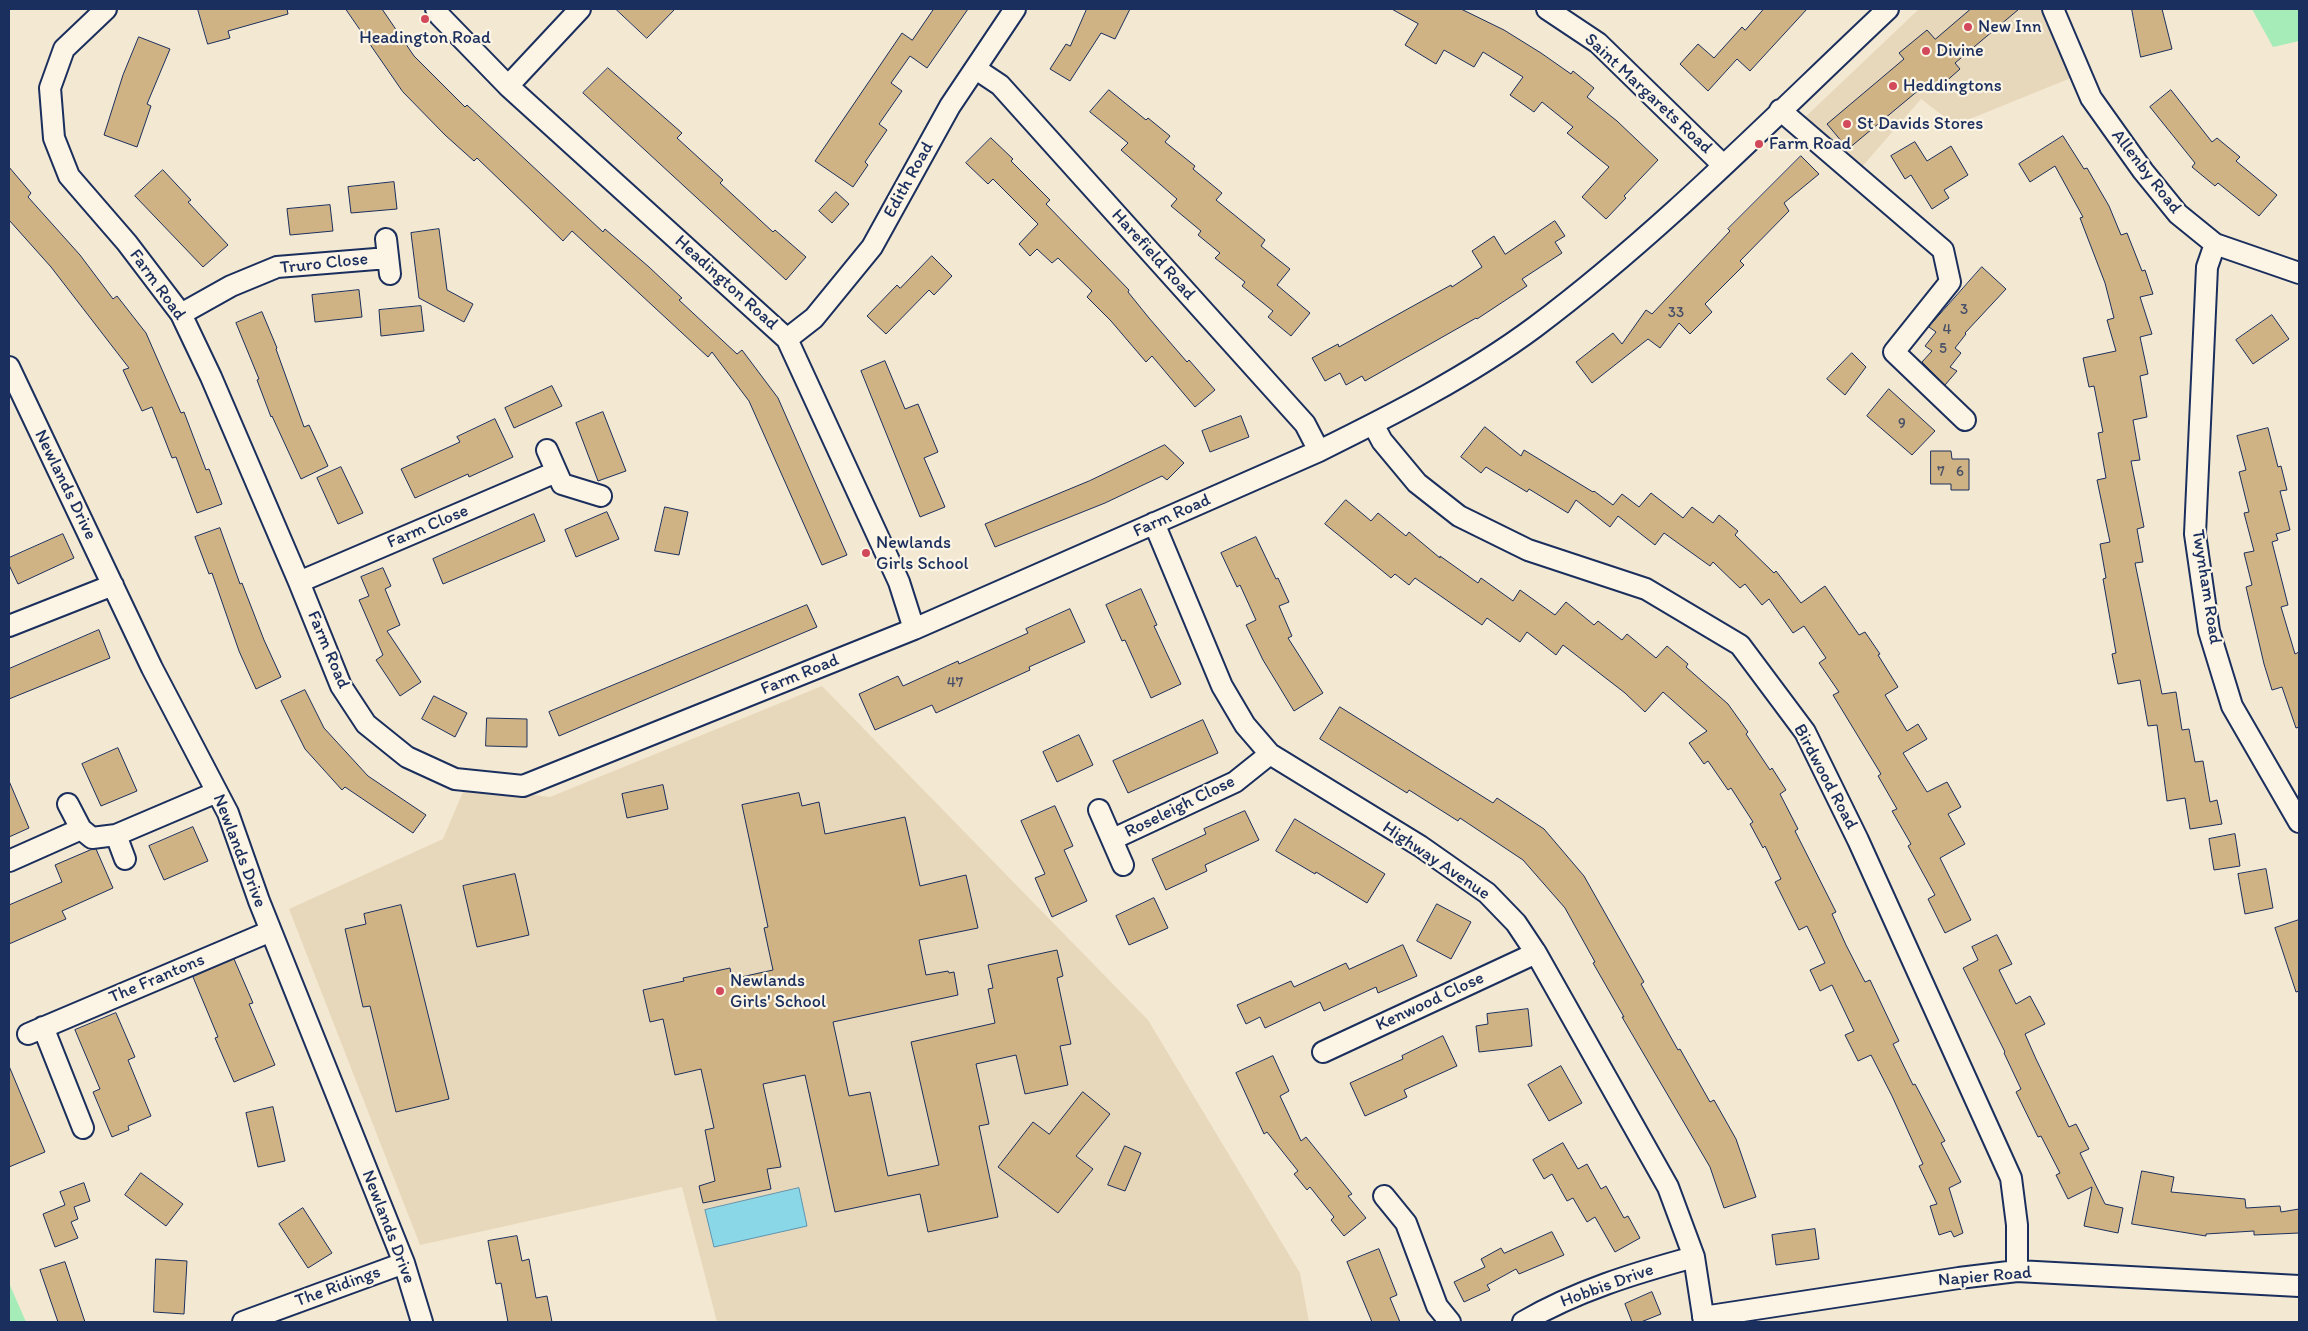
<!DOCTYPE html>
<html>
<head>
<meta charset="utf-8">
<style>
	body { margin:0 }
	#map { position:relative; width:2308px; height:1331px; overflow:hidden; background:#f3e8d2; font-family:Itim,sans-serif }
	canvas { display:block }
	.frame { position:absolute; inset:0; border:10px solid #1b2f5e; pointer-events:none }
</style>
</head>
<body>
<div id="map">
<canvas width="2308" height="1331"></canvas>
<div class="frame"></div>
</div>
<script>
const g = document.querySelector('canvas').getContext('2d');
g.lineJoin = 'round';
function paint(path, color) { g.fillStyle = color; g.fill(path, 'evenodd'); }
function trace(path, color, width, dash) { g.strokeStyle = color; g.lineWidth = width; g.lineCap = dash ? 'butt' : 'round'; g.setLineDash(dash || []); g.stroke(path); }
function label(font, color, halo, rows, align = 'center') {
  g.font = font + ' Itim,sans-serif'; g.lineWidth = 4.5; g.setLineDash([]); g.textBaseline = 'middle'; g.strokeStyle = halo; g.fillStyle = color; for (const [text, x, y, turn = 0] of rows) {
    g.save(); g.translate(x, y); g.rotate((+turn || 0) * Math.PI / 180); g.textAlign = isNaN(turn) ? turn : align; if (halo) g.strokeText(text, 0, 0); g.fillText(text, 0, 0); g.restore();
  }
}
paint(new Path2D(`
	M1919,9H2047L2071,78L1955,125L1921,99L1860,169L1801,121Z
	M822,686L1148,1020L1300,1273L1309,1322H717L682,1187L420,1245L289,909L443,839L465,787L550,797Z`), '#e8d8bb');
paint(new Path2D(`
	M2252,9H2299V41L2273,47Z
	M9,1283L26,1322H9Z`), '#a5ecb8');
const water = new Path2D(`
	M799,1188L807,1226L714,1247L705,1210Z`);
paint(water, '#89d7e7');
trace(water, '#5d94b0', 1);
const building = new Path2D(`
	M198,9H287L288,14L228,31L230,38L208,44Z
	M346,9H382L414,56L465,107L467,105L603,232L605,229L649,267L682,298L679,300L737,354L742,350L778,398L847,555L822,565L749,401L712,352L708,357L572,231L563,241L477,158L474,161L445,135L403,92Z
	M616,9H675L647,38Z
	M934,9H968L927,68L910,56L891,83L902,91L879,124L887,130L865,162L868,165L853,187L815,161L902,33L912,40Z
	M1087,9H1130L1115,39L1101,33L1070,81L1050,69L1066,44L1070,46Z
	M1392,9H1461L1504,30L1541,53L1571,74L1573,71L1594,88L1587,97L1617,121L1658,160L1624,196L1626,198L1606,219L1582,197L1609,167L1567,133L1573,127L1542,102L1534,112L1510,95L1523,77L1483,52L1474,67L1444,50L1436,64L1405,45L1418,24Z
	M1764,9H1807L1750,71L1737,59L1708,91L1680,64L1698,44L1714,58L1742,27L1745,30Z
	M1971,9H2019L1955,63L1960,69L1933,93L1926,84L1848,149L1827,124L1904,59L1899,53L1927,30L1935,39Z
	M2132,9H2162L2172,49L2141,57Z
	M139,37L170,49L147,104L151,106L137,147L104,135L123,75Z
	M608,68L682,133L677,138L723,180L720,183L773,232L775,230L806,257L786,280L583,93Z
	M1109,90L1146,120L1148,118L1170,136L1165,142L1195,166L1193,169L1222,193L1216,200L1265,240L1261,246L1290,269L1277,285L1310,313L1291,336L1268,317L1273,311L1242,286L1245,282L1215,258L1220,253L1198,235L1201,231L1171,206L1177,199L1121,150L1128,143L1090,112Z
	M2171,90L2212,142L2217,138L2240,157L2236,161L2277,195L2259,216L2218,183L2215,186L2192,167L2195,163L2150,107Z
	M2063,136L2084,169L2087,168L2109,206L2121,235L2127,233L2142,271L2145,270L2153,294L2140,297L2152,334L2140,337L2148,374L2140,376L2147,417L2133,420L2140,460L2131,461L2144,527L2137,529L2143,562L2135,563L2162,694L2176,692L2182,730L2189,729L2195,762L2203,761L2210,802L2217,800L2222,824L2190,829L2185,798L2167,801L2157,725L2148,726L2140,680L2118,684L2112,654L2116,653L2103,579L2106,578L2100,544L2110,542L2097,480L2106,478L2098,433L2103,432L2094,386L2089,387L2083,358L2116,351L2107,320L2114,318L2105,283L2080,218L2083,217L2055,166L2030,182L2019,164Z
	M991,138L1013,159L1011,161L1050,200L1046,204L1129,290L1128,292L1149,318L1187,362L1189,360L1215,390L1195,407L1152,356L1146,362L1111,321L1087,297L1092,291L1058,258L1052,263L1037,249L1030,256L1019,244L1038,224L993,179L988,184L966,163Z
	M1915,142L1927,161L1951,146L1968,175L1944,190L1949,198L1932,209L1911,175L1905,179L1891,156Z
	M1801,156L1819,174L1784,203L1789,211L1740,261L1744,265L1705,304L1712,312L1690,334L1679,323L1660,348L1648,339L1592,383L1576,362L1613,333L1622,344L1646,310L1652,314L1730,231L1728,229Z
	M9,167L31,193L28,197L80,255L113,299L117,296L146,333L181,413L184,412L206,470L209,469L222,504L197,513L176,457L172,458L152,407L142,411L123,370L129,368L51,267L9,220Z
	M163,170L191,200L188,202L228,245L203,267L135,196Z
	M394,182L397,209L351,213L348,187Z
	M836,192L849,204L832,223L819,211Z
	M330,205L333,231L290,235L287,209Z
	M1555,221L1565,236L1555,242L1562,253L1522,279L1527,286L1477,319L1476,318L1365,381L1362,376L1346,385L1340,373L1325,381L1312,358L1338,344L1339,347L1451,285L1452,287L1482,267L1472,251L1494,236L1505,254Z
	M439,229L447,290L473,304L464,322L419,298L411,233Z
	M932,256L952,276L934,295L929,290L886,334L867,316L897,285L900,288Z
	M1982,267L2006,289L1965,333L1966,334L1955,348L1961,353L1950,367L1957,371L1945,385L1922,362L1932,351L1925,346L1936,332L1929,327Z
	M359,290L362,317L315,322L312,295Z
	M421,306L424,331L381,336L379,310Z
	M262,312L277,348L276,349L304,427L309,425L328,466L301,479L272,416L271,417L257,380L259,379L236,323Z
	M2272,315L2289,339L2253,364L2236,340Z
	M1852,353L1866,367L1845,395L1827,379Z
	M885,361L905,409L918,404L938,452L924,458L945,507L920,517L861,371Z
	M552,386L562,406L514,428L505,408Z
	M1889,389L1935,431L1912,455L1867,416Z
	M603,412L626,471L598,481L576,423Z
	M1241,416L1249,437L1210,452L1202,431Z
	M495,419L513,457L469,477L468,474L415,498L401,469L460,442L457,437Z
	M1485,427L1521,456L1524,450L1593,492L1594,491L1613,505L1622,494L1639,507L1651,493L1683,518L1692,507L1713,523L1719,515L1738,531L1735,535L1774,573L1776,571L1801,603L1825,586L1859,635L1865,632L1880,654L1878,655L1898,687L1885,695L1907,731L1918,724L1927,739L1903,753L1927,792L1947,782L1961,807L1948,814L1965,844L1940,858L1971,920L1945,933L1928,899L1935,895L1908,846L1911,844L1892,811L1897,809L1878,776L1881,774L1833,695L1839,692L1819,663L1826,658L1804,626L1793,633L1769,599L1762,605L1745,584L1740,588L1713,562L1710,566L1664,533L1655,545L1618,516L1610,527L1576,500L1568,513L1529,489L1527,492L1486,467L1481,473L1461,457Z
	M2268,428L2278,467L2281,466L2287,490L2280,491L2290,530L2276,534L2278,540L2272,542L2288,605L2281,607L2295,654L2299,652V727L2296,728L2282,687L2272,690L2264,664L2246,587L2252,585L2244,553L2254,551L2244,513L2249,512L2239,472L2246,470L2237,436Z
	M1165,445L1184,463L1167,480L1162,476L1105,503L995,547L985,524L1089,481Z
	M1931,451H1951L1952,459H1969V490H1951V484H1931Z
	M341,467L363,513L338,524L317,478Z
	M1346,500L1371,521L1378,513L1406,536L1409,532L1440,558V556L1478,583L1481,578L1513,601L1520,590L1555,615L1566,602L1594,625L1598,621L1622,640L1627,634L1656,658L1667,646L1688,664L1686,667L1728,704L1748,732L1746,734L1770,770L1772,768L1786,790L1780,794L1798,829L1795,831L1836,912L1832,914L1846,945L1865,982L1870,980L1899,1041L1893,1044L1913,1085L1915,1084L1945,1141L1941,1143L1961,1182L1949,1188L1963,1233L1954,1237L1951,1231L1939,1235L1930,1206L1937,1204L1919,1166L1923,1164L1892,1096L1871,1055L1858,1061L1845,1035L1854,1031L1832,985L1820,991L1810,970L1825,963L1807,926L1799,930L1775,882L1781,879L1765,846L1763,848L1750,824L1753,822L1731,788L1728,790L1708,761L1704,764L1689,743L1707,731L1663,692L1645,712L1625,693L1563,645L1556,655L1527,632L1520,642L1487,618L1482,625L1415,578L1409,585L1395,574L1391,578L1325,524Z
	M665,507L688,512L679,555L655,551Z
	M607,512L619,539L576,557L565,530Z
	M534,514L545,541L443,584L433,559Z
	M220,528L240,584L242,583L264,640L281,677L256,689L239,651L212,573L209,574L195,537Z
	M63,534L74,558L18,584L9,565V558Z
	M1256,537L1276,579L1278,578L1289,602L1279,606L1292,636L1288,638L1323,693L1294,711L1263,660L1246,625L1256,620L1240,585L1237,587L1221,553Z
	M383,568L391,586L385,589L400,625L387,631L421,682L400,696L376,660L383,655L359,600L369,596L361,577Z
	M1141,589L1157,625L1154,626L1181,684L1151,698L1125,640L1122,641L1106,605Z
	M807,605L817,627L559,736L549,712Z
	M1070,609L1085,642L1029,667L1030,670L936,713L932,705L875,730L859,694L898,676L903,686L958,661L959,664L1028,633L1026,629Z
	M99,630L110,658L9,699V669Z
	M305,690L324,728L368,776L426,815L413,833L345,787L342,790L305,749L281,701Z
	M434,696L467,713L455,737L422,719Z
	M1340,707L1493,803L1497,798L1544,829L1584,876L1644,982L1641,984L1678,1050L1680,1049L1710,1102L1714,1100L1736,1139L1756,1197L1724,1208L1710,1167L1622,1017H1624L1593,963L1595,962L1565,908L1523,860L1460,818L1458,821L1409,790L1407,793L1320,739Z
	M487,718L527,719V747L486,746Z
	M1203,720L1218,753L1128,793L1113,761Z
	M1079,735L1093,765L1057,782L1043,752Z
	M118,748L137,791L101,806L82,764Z
	M9,781L29,828L9,837Z
	M663,785L668,809L627,818L622,794Z
	M799,793L802,806L819,802L825,834L905,817L920,886L966,875L978,928L919,940L926,975L948,971L949,973L954,972L958,995L833,1022L849,1096L870,1092L888,1176L939,1165L911,1042L995,1023L988,989L993,988L988,965L1057,950L1063,976L1057,978L1071,1044L1060,1046L1068,1085L1025,1094L1016,1055L976,1064L989,1124L979,1126L998,1217L928,1232L920,1194L835,1212L805,1075L763,1084L781,1167L767,1169L771,1189L703,1203L699,1186L715,1181L705,1130L714,1128L701,1069L675,1075L663,1019L650,1022L643,990L684,981L683,978L730,968L732,979L773,970L764,928L768,927L742,805Z
	M1055,806L1073,846L1064,850L1087,901L1052,917L1035,878L1045,874L1021,821Z
	M1245,811L1259,840L1205,865L1207,871L1166,890L1152,859L1206,834L1204,829Z
	M1295,819L1385,874L1367,903L1316,872L1315,874L1276,851Z
	M193,827L208,861L164,880L149,846Z
	M2235,834L2240,866L2214,870L2209,839Z
	M96,849L113,888L62,911L66,919L9,944V905L62,882L55,865L90,850Z
	M2266,869L2273,908L2245,914L2238,874Z
	M515,874L529,935L477,947L463,886Z
	M1154,898L1168,928L1129,945L1116,916Z
	M1437,904L1471,922L1451,959L1417,941Z
	M401,905L449,1099L396,1112L370,1006L363,1007L345,929L366,924L364,914Z
	M2299,920V991L2296,992L2275,928Z
	M1997,935L2012,964L1999,970L2016,1004L2030,996L2045,1024L2025,1034L2036,1059L2069,1127L2076,1124L2089,1149L2080,1153L2105,1204L2123,1208L2118,1233L2084,1226L2092,1187L2068,1199L2056,1175L2060,1173L2041,1136L2038,1137L2016,1092L2021,1089L2004,1053L2005,1052L1963,968L1978,960L1972,947Z
	M1403,945L1417,976L1378,993L1376,987L1324,1011L1320,1002L1265,1028L1260,1017L1246,1024L1237,1005L1291,981L1294,987L1346,963L1349,969Z
	M234,959L253,1003L249,1004L275,1065L234,1082L215,1038L218,1037L193,977Z
	M1528,1009L1532,1046L1479,1052L1476,1026L1488,1024L1487,1014Z
	M116,1013L135,1057L128,1060L151,1116L128,1126L129,1130L112,1137L93,1092L100,1089L75,1030Z
	M1443,1036L1457,1066L1404,1090L1407,1097L1365,1116L1350,1083L1403,1059L1402,1056Z
	M1273,1056L1289,1091L1280,1096L1301,1141L1306,1137L1352,1194L1348,1196L1366,1218L1344,1236L1331,1220L1334,1217L1310,1187L1307,1190L1294,1174L1298,1171L1267,1132L1264,1134L1236,1073Z
	M9,1066L45,1152L9,1167Z
	M1561,1066L1582,1103L1549,1121L1528,1085Z
	M1083,1092L1110,1114L1076,1156L1093,1169L1058,1213L998,1167L1033,1122L1049,1134Z
	M273,1107L285,1161L258,1167L246,1113Z
	M1563,1143L1578,1169L1587,1164L1601,1189L1606,1186L1624,1218L1628,1216L1640,1238L1615,1252L1595,1217L1587,1222L1573,1198L1567,1201L1552,1174L1544,1179L1533,1160Z
	M1125,1146L1141,1153L1125,1191L1108,1185Z
	M2142,1171L2174,1177L2171,1192L2245,1199L2246,1208L2280,1206L2281,1212L2299,1209V1233L2254,1235V1231L2206,1234V1236L2132,1224Z
	M141,1173L183,1204L166,1226L125,1195Z
	M84,1183L90,1201L74,1207L78,1219L71,1222L78,1238L55,1247L43,1214L65,1205L60,1192Z
	M303,1208L332,1253L308,1268L279,1224Z
	M1815,1229L1819,1259L1776,1265L1772,1235Z
	M1552,1232L1564,1255L1519,1274L1516,1269L1487,1285L1490,1290L1464,1302L1454,1282L1485,1267L1481,1259L1501,1248L1504,1253Z
	M517,1236L522,1261L529,1259L536,1298L547,1296L552,1322H508L501,1283L496,1284L488,1241Z
	M1379,1249L1397,1295L1390,1298L1400,1322H1372L1347,1262Z
	M156,1259L187,1261L184,1314L154,1312Z
	M65,1262L85,1322H58L40,1270Z
	M1652,1292L1661,1314L1641,1322H1632L1625,1304Z`);
paint(building, '#cfb384');
trace(building, '#1b2f5e', 1);
const minor = new Path2D(`
	M106,9L64,49L50,88L54,138L69,176L127,243L181,314L211,377L299,582L341,686L366,724L407,757L455,779L523,786L914,629L1319,451C1392,415 1469,376 1535,327C1662,232 1773,117 1888,9
	M436,9L440,16L508,86L787,339L899,582L914,629
	M1547,9L1598,43L1723,165
	M2053,9L2091,98L2143,171L2178,214L2215,244L2299,273
	M976,69L1000,85L1305,424L1319,451
	M508,86L580,9
	M1780,110L1943,250L1950,282L1894,352L1965,420
	M386,239L390,274
	M2215,244L2207,267L2195,534L2209,631L2232,706L2299,822
	M181,314L231,286L277,267L388,258
	M787,339L814,318L872,247L950,106L1015,9
	M9,367L152,668L228,813L259,901L404,1263L422,1322
	M1373,424L1382,441L1417,483L1459,516L1528,550L1646,589L1740,645L1805,732L1858,840L2011,1178L2017,1225V1271
	M547,450L562,484L601,496
	M1154,523L1222,686L1245,725L1270,754L1420,846L1487,893L1516,923L1536,953L1668,1187L1694,1257L1704,1322
	M299,582L556,472
	M9,626L113,585
	M68,804L81,829L92,838L116,835L217,792
	M1099,810L1123,865
	M116,835L125,859
	M1113,839L1235,782L1270,754
	M9,861L81,829
	M43,1027L83,1128
	M28,1034L271,931
	M1323,1052L1536,953
	M1384,1196L1406,1223L1437,1306L1450,1322
	M1703,1317L1959,1278L2017,1271L2299,1286
	M243,1322L404,1263
	M1523,1322C1576,1291 1635,1273 1694,1257`);
trace(minor, '#1b2f5e', 24);
trace(minor, '#fcf5e5', 20);
for (const [x, y, r, color] of [
	[425,19,5,"#d1495b"],
	[1968,27,5,"#d1495b"],
	[1926,51,5,"#d1495b"],
	[1893,86,5,"#d1495b"],
	[1847,124,5,"#d1495b"],
	[1759,144,5,"#d1495b"],
	[866,553,5,"#d1495b"],
	[720,991,5,"#d1495b"]
]) { const dot = new Path2D(); dot.arc(x, y, r, 0, 2 * Math.PI); g.fillStyle = color; g.fill(dot); trace(dot, '#fcf5e5', 2); }
label('15px', '#485068', null, [
	["3",1964,310],
	["33",1676,313],
	["4",1947,330],
	["5",1943,349],
	["9",1902,424],
	["7",1941,472],
	["6",1960,472],
	["47",955,683]
]);
label('18px', '#1b2f5e', '#fcf5e5', [
	["New Inn",1978,27],
	["Headington Road",425,38,"center"],
	["Divine",1936,51],
	["Heddingtons",1903,86],
	["St Davids Stores",1857,124],
	["Farm Road",1769,144],
	["Newlands",876,543],
	["Girls School",876,564],
	["Newlands",730,981],
	["Girls' School",730,1002]
], 'left');
label('18px', '#1b2f5e', '#fcf5e5', [
	["Saint Margarets Road",1648,94,43],
	["Allenby Road",2146,172,52],
	["Edith Road",909,180,-61],
	["Harefield Road",1153,255,48],
	["Truro Close",324,264,-6],
	["Headington Road",726,283,42],
	["Farm Road",157,285,54],
	["Newlands Drive",65,485,64],
	["Farm Road",1172,516,-24],
	["Farm Close",428,527,-23],
	["Twynham Road",2206,587,81],
	["Farm Road",328,650,67],
	["Farm Road",800,675,-22],
	["Birdwood Road",1825,777,62],
	["Roseleigh Close",1180,807,-26],
	["Newlands Drive",239,851,69],
	["Highway Avenue",1436,861,34],
	["The Frantons",157,979,-23],
	["Kenwood Close",1430,1002,-25],
	["Newlands Drive",388,1227,69],
	["Napier Road",1985,1277,-5],
	["Hobbis Drive",1607,1286,-20],
	["The Ridings",338,1287,-20]
]);
</script>
</body>
</html>
